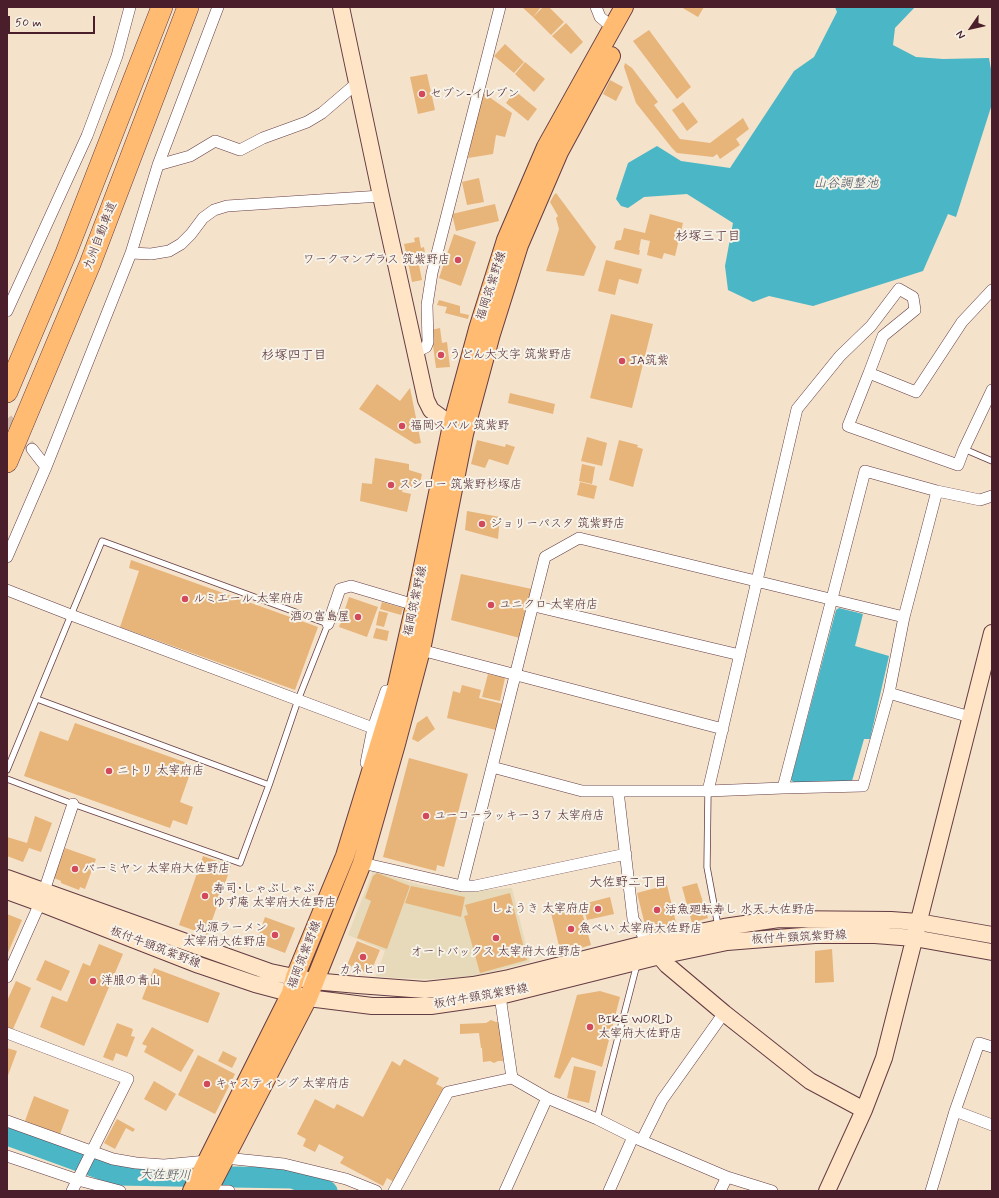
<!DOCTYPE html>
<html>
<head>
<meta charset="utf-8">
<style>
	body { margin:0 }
	#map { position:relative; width:999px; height:1198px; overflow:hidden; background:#f4e2cb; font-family:Mynerve,sans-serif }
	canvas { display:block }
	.frame { position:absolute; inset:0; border:8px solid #4a1f2b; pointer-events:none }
	.north { position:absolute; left:951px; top:8px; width:40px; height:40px; -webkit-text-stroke:3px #f7f3e8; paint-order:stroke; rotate:236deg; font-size:11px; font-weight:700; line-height:16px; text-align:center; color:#4a1f2b }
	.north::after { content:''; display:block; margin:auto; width:14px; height:18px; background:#4a1f2b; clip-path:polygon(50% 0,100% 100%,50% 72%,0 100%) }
	.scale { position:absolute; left:8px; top:16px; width:87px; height:18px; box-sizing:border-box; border:2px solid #4a1f2b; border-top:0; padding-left:5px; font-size:12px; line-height:14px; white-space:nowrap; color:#4a1f2b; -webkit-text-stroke:3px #f7f3e8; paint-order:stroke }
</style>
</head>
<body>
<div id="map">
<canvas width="999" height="1198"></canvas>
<div class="frame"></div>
<div class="north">N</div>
<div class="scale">50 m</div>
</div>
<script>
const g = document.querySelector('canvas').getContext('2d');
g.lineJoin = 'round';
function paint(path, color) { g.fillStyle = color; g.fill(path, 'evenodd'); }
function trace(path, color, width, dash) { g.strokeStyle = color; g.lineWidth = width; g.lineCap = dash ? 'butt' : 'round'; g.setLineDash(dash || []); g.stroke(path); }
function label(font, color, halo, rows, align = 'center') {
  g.font = font + ' Mynerve,"Klee One",sans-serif'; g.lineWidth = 4; g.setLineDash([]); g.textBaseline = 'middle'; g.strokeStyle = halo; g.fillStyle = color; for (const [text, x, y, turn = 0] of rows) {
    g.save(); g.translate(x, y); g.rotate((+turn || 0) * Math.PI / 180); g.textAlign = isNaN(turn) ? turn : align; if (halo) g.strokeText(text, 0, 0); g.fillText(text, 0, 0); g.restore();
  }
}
paint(new Path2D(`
	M373,871L420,885L453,890L475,891L512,888L530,962L475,976L430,979L395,978L376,976L385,951L348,935Z`), '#e6daba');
paint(new Path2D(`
	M835,7H915L895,28L893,45L916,57L943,59L989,58L992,75V104L956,217L948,214L923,271L813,306L769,296L753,302L728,290L725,266L733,223L687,194L644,197L628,208L621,206L616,199L628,163L657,146L681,161L730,168L794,71L814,57L837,12Z
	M839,608L863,614L855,646L889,656L870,739H864L852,781L796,784L791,780L836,610Z`), '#4ab6c6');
trace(new Path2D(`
	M7,1135L117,1175L292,1178L327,1191`), '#4ab6c6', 21);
paint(new Path2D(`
	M522,7H541L533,17Z
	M543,7H549L564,22L551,35L533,17Z
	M681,7H704L698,17Z
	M566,23L583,42L571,54L552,36Z
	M649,30L691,87L677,99L633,41Z
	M505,44L524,62L514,73L494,56Z
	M525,62L545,79L534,92L515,74Z
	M625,63L632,68L658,102L654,105L680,139L710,143L743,118L749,129L736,139L740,145L720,159L717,154L713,157L677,153L672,148L636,103L624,67Z
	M427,74L435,110L418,114L410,77Z
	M610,80L623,87L616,101L603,94Z
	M515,91L537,109L528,121L506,103Z
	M482,92L512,113L505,137L496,135L493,154L468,158Z
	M683,102L698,122L687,131L672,110Z
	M479,178L484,202L467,205L462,182Z
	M556,193L596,247L584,276L546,271L559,229L556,218L558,216L550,202L554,195Z
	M495,204L499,221L456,231L452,214Z
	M650,214L683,223L675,256L664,253L662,259L647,255L650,241L641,239L639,250H640L639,255L614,249L616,241L621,240L624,228L645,233Z
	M454,234L476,242L461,286L439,278Z
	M419,237L421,248L424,247L425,253L404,257V254L406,253L404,244L415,242L414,238Z
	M418,260L422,280L412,282L408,262Z
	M606,260L642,269L638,284L619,279L615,295L598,291Z
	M439,300L460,306V313L469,315L468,319L445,313L447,307L437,305Z
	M611,314L653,324L632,408L590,398Z
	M440,328L442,343L447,342L450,367L436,368L431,330Z
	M377,384L400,401L410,388L421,443L415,444L359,409Z
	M510,393L555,404L553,414L508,403Z
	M587,437L607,443L602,466L581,461Z
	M477,440L505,447L506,444L515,447L508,465L489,459L485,468L471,464Z
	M619,440L638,445L637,447L643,449L633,487L609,480Z
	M375,458L409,464V470L422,474L419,488L403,486L402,492L411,494L407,512L360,501L362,483L372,484Z
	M582,464L595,467L592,484L579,481Z
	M580,482L597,486L594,499L577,495Z
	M467,511L500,517L498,539L465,530Z
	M131,560L318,627L295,690L120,627L139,571L129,568Z
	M461,574L532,589L520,638L451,620Z
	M349,597L378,607L367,637L339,627Z
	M382,602L403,608L401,615L380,609Z
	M379,611L388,613L384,627L376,625Z
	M376,628L389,631L387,641L373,638Z
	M488,674L505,678L500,701L482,697Z
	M462,685L481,690L479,698L503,704L496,730L447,718L453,691L460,693Z
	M427,716L435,729L418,742L412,739L417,723Z
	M75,723L193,765L180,802L193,807L187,825L173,820L170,828L24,776L40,731L68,741Z
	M409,758L468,774L444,867L437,865L436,871L383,857Z
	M35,816L52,823L41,852L29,848L23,862L7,856V837L27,843Z
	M65,848L96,859L85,889L80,887L79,890L61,883V881L54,878Z
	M203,856L231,866L207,935L179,925Z
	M377,873L410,886L387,949L357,938L371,901L365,898L373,876Z
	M697,883L708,918L692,923L682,887Z
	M667,885L677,927L647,933L637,893Z
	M411,886L465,897L461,917L405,903Z
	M510,893L527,960L480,973L464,916L468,915L465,905Z
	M610,897L614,914L587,920L583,904Z
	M580,905L591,945L561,954L551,913Z
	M7,914L22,920L7,955Z
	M265,917L295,928L285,953L256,942Z
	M357,941L380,950L370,974L347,965Z
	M99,944L123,954L84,1046L40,1027L52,996L67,1002L83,963L90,966Z
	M832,949L834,982L815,983V951Z
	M45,960L70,971L61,991L36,980Z
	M154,968L220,993L208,1023L142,999Z
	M16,981L31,988L13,1029L7,1027V1001Z
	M600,991L620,997L602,1067L572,1057L560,1079L554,1077L577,995Z
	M491,1020L496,1022H501L503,1061H498L494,1063L490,1061L483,1062L482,1048H481L479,1033L460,1034V1024L486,1023Z
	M117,1023L133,1029L131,1036L135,1037L127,1057L116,1053L113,1061L103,1057Z
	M152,1027L194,1050L181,1072L144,1052L147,1046L142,1044Z
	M7,1048L17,1051L7,1078Z
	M223,1051L237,1058L232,1068L218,1061Z
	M198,1055L235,1074L215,1114L178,1095Z
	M404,1059L439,1078L436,1084L444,1088L394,1182L387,1178L383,1186L340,1163L344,1157L319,1144L315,1152L303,1146L306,1139L297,1134L315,1099L334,1109L337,1104L363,1117L392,1061L400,1066Z
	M574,1066L596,1071L589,1103L567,1098Z
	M154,1081L176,1094L166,1111L144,1099Z
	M34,1096L69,1110L60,1134L25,1121Z
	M117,1119L135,1129L133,1132L126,1128L115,1149L104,1143Z`), '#e7b479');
trace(new Path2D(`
	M7,419L32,449`), '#d2bbab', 11, [11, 5.5]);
const lane = new Path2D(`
	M964,449L992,461
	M37,699L269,785
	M7,770L71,615L102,541L328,624L298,700L269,785L240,863L73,804L7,779
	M708,791L707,867L718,926
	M597,1119L637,964`);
const street = new Path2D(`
	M596,7L600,17L613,28
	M158,165L190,156L215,141L240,150L263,138L307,122L322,113L357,83
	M131,253L151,254L169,251L181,244L191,234L203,218L214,210L227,206L381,196
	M992,290L962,322L916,392L869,373L848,426L958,465L964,449L992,390
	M7,311L87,136L117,56L130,7
	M416,352L426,347L428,342L427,305L432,273L500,7
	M32,449L46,467
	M7,557L46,467L131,253L158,165L218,7
	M7,590L71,615L373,728
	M534,606L740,655
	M328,624L340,589L351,586L415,605
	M421,650L723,729
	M889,693L970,717
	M366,763L373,728L386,691L396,690
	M492,767L582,791H708L783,788L863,786L889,693L904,617L937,491
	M783,788L865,471L937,491L980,500L992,496
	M618,791L633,919L648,943
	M708,791L797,409L840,356L871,326L899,289L913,297L915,310L883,336L869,373
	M362,863L462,886H475L626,854
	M462,886L545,557L579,538L904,617
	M7,977L40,903L73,804
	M500,996L512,1078
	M7,1033L128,1079L72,1191
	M955,1111L992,1125
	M7,1121L113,1159L136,1163L164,1165L207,1161
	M642,1140L662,1100L724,1013
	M7,1156L78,1180L120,1191
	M225,1158L284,1164L346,1179L376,1191
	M208,1191H229
	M394,1191L448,1092L512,1078L547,1098L597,1119L633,1137L727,1177L772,1191
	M505,1191L547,1098
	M609,1191L633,1137
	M720,1191L727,1177
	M931,1191L955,1111L979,1043L992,1047`);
const secondary = new Path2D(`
	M341,7L381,196L426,400L431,410L461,432
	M7,878L270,972L313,981L358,985L425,990L473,985L509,978L648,943L724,927L779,919L891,920L918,922L992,935
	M7,891L40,903L199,965L255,984L308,998L372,1006H431L500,996L660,956L727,942L815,935H875L914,938L992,952
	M655,951L667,965L724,1013L810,1081L864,1110
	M827,1191L864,1110L884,1058L992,633`);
const primary = new Path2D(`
	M192,1191L291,993L295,977L345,856L396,690L415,605L452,425L478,329L506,240L546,147L624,7
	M208,1191L308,998L362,863L396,744L421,650L464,434L491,334L519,245L559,152L611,56`);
const highway = new Path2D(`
	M7,392L66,253L162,7
	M7,462L90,264L188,7`);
trace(lane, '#643c43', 7);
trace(street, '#643c43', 12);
trace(secondary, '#643c43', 18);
trace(primary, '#643c43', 20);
trace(highway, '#643c43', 22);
trace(lane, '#fff', 5.5);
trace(street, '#fff', 11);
trace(secondary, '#ffe4c6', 16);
trace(primary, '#ffbb71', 18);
trace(highway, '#ffbb71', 21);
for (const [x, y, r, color] of [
	[422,94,4,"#d1495b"],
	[458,260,4,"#d1495b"],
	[441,355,4,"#d1495b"],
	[622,361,4,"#d1495b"],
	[402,426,4,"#d1495b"],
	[391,485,4,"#d1495b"],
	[482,524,4,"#d1495b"],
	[185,599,4,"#d1495b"],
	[491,605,4,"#d1495b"],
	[358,617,4,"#d1495b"],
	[109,771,4,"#d1495b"],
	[426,816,4,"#d1495b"],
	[75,869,4,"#d1495b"],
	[205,896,4,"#d1495b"],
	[598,909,4,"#d1495b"],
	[657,910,4,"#d1495b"],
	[571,929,4,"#d1495b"],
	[275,935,4,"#d1495b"],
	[496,938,4,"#d1495b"],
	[363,957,4,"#d1495b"],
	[93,981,4,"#d1495b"],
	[590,1027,4,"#d1495b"],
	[207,1084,4,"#d1495b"]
]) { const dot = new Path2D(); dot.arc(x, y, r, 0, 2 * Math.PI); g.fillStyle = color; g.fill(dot); trace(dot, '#f7f3e8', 1.5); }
label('12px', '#4a1f2b', '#f7f3e8', [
	["セブン-イレブン",430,94],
	["ワークマンプラス 筑紫野店",450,260,"right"],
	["うどん大文字 筑紫野店",449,355],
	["JA筑紫",630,361],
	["福岡スバル 筑紫野",410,426],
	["スシロー 筑紫野杉塚店",399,485],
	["ジョリーパスタ 筑紫野店",490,524],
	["ルミエール 太宰府店",193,599],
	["ユニクロ 太宰府店",499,605],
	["酒の富島屋",350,617,"right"],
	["ニトリ 太宰府店",117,771],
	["ユーコーラッキー３７ 太宰府店",434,816],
	["バーミヤン 太宰府大佐野店",83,869],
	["寿司･しゃぶしゃぶ",213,889],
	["ゆず庵 太宰府大佐野店",213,903],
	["しょうき 太宰府店",590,909,"right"],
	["活魚廻転寿し 水天 大佐野店",665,910],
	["丸源ラーメン",267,928,"right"],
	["太宰府大佐野店",267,942,"right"],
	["魚べい 太宰府大佐野店",579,929],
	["オートバックス 太宰府大佐野店",496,952,"center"],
	["カネヒロ",363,970,"center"],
	["洋服の青山",101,981],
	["BIKE WORLD",598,1020],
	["太宰府大佐野店",598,1034],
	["キャスティング 太宰府店",215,1084]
], 'left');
label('12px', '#4a1f2b', '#f7f3e8', [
	["九州自動車道",101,236,-69],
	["福岡筑紫野線",492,286,-72],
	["福岡筑紫野線",416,601,-78],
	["板付牛頸筑紫野線",799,938,-3],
	["板付牛頸筑紫野線",155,948,21],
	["福岡筑紫野線",305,955,-69],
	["板付牛頸筑紫野線",481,997,-10]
]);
label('italic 13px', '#4a5461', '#f7f3e8', [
	["山谷調整池",846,184],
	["大佐野川",165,1176,1]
]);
label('13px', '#4a1f2b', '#f7f3e8', [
	["杉塚三丁目",708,237],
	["杉塚四丁目",294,356],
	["大佐野二丁目",628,883]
]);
</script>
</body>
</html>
